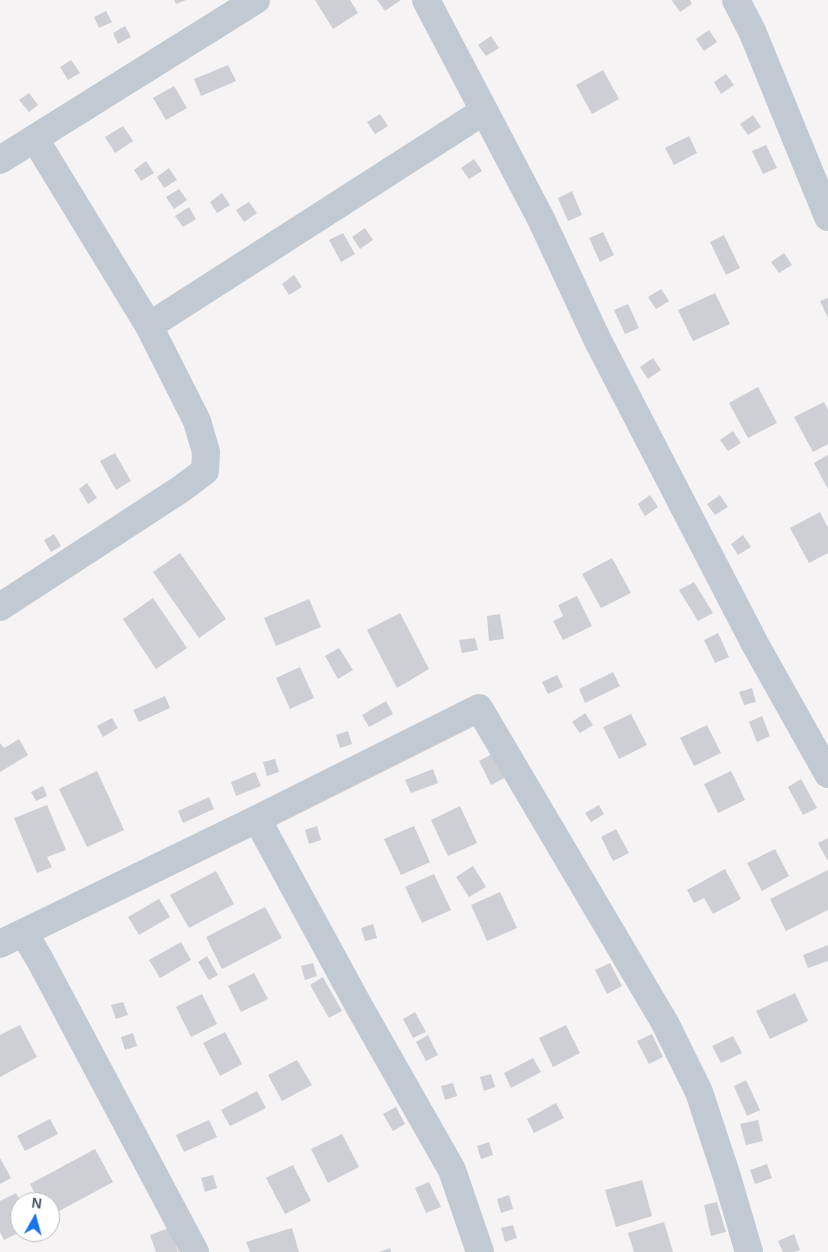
<!DOCTYPE html>
<html>
<head>
<meta charset="utf-8">
<style>
	body { margin:0 }
	#map { position:relative; width:828px; height:1252px; overflow:hidden; background:#f5f3f3; font-family:Helvetica,sans-serif }
	canvas { display:block }
	.north { position:absolute; left:10px; top:1192px; width:50px; height:50px; box-sizing:border-box; background:#fff; border:1px solid #b7bbc0; border-radius:50%; rotate:7deg; font-size:14px; font-weight:700; line-height:20px; text-align:center; color:#4a5661 }
	.north::after { content:''; display:block; margin:auto; width:18px; height:22px; background:#1a73e8; clip-path:polygon(50% 0,100% 100%,50% 72%,0 100%) }
</style>
</head>
<body>
<div id="map">
<canvas width="828" height="1252"></canvas>
<div class="north">N</div>
</div>
<script>
const g = document.querySelector('canvas').getContext('2d');
g.lineJoin = 'round';
function paint(path, color) { g.fillStyle = color; g.fill(path, 'evenodd'); }
function trace(path, color, width, dash) { g.strokeStyle = color; g.lineWidth = width; g.lineCap = dash ? 'butt' : 'round'; g.setLineDash(dash || []); g.stroke(path); }
paint(new Path2D(`
	M174,0H186L176,4Z
	M315,0H350L358,13L333,29Z
	M377,0H401L385,11Z
	M673,0H690L692,4L680,12L672,1Z
	M106,11L112,22L99,28L94,17Z
	M125,26L131,37L118,44L113,33Z
	M709,30L717,42L704,51L696,39Z
	M491,36L499,48L486,56L478,45Z
	M71,60L80,73L68,80L60,67Z
	M228,65L236,81L201,96L194,79Z
	M603,70L619,99L592,114L576,85Z
	M726,74L734,85L721,94L714,82Z
	M174,86L187,108L166,120L153,98Z
	M29,93L38,105L29,112L19,100Z
	M380,114L388,126L375,134L367,122Z
	M753,115L761,127L748,135L740,124Z
	M123,126L133,141L115,153L105,137Z
	M689,136L697,153L674,165L665,148Z
	M766,145L777,168L763,174L752,151Z
	M474,159L482,171L469,179L461,168Z
	M146,161L154,173L141,181L134,170Z
	M169,168L177,180L164,188L157,177Z
	M179,189L187,200L174,209L166,197Z
	M572,191L582,215L568,221L558,198Z
	M222,193L230,205L217,213L210,202Z
	M249,202L257,213L244,222L236,210Z
	M189,207L196,219L183,227L175,216Z
	M365,228L373,240L360,249L352,237Z
	M603,232L614,255L600,262L589,238Z
	M343,233L355,254L341,262L329,240Z
	M724,235L740,268L726,275L710,242Z
	M784,253L792,265L779,273L771,262Z
	M294,275L302,287L289,295L282,284Z
	M661,289L669,301L656,309L648,297Z
	M715,293L730,324L693,341L678,310Z
	M828,298V318L820,301Z
	M628,304L639,328L625,334L614,310Z
	M653,358L661,370L648,379L640,367Z
	M758,387L777,423L748,438L729,403Z
	M824,402L828,410V444L813,452L794,417Z
	M733,431L741,443L728,451L720,440Z
	M115,453L131,481L116,490L100,461Z
	M828,455V489L814,463Z
	M87,483L97,498L88,504L79,489Z
	M650,495L658,507L645,516L638,504Z
	M720,495L728,507L715,515L707,504Z
	M820,512L828,528V553L809,563L790,528Z
	M54,534L61,546L51,552L44,540Z
	M743,535L751,547L738,555L731,544Z
	M180,553L226,619L199,638L153,572Z
	M612,558L631,593L601,608L582,574Z
	M694,582L713,613L698,621L679,590Z
	M577,596L592,626L563,640L553,621L563,616L558,605Z
	M153,598L187,648L156,669L123,619Z
	M309,599L321,627L276,646L264,618Z
	M400,613L429,669L397,688L367,630Z
	M500,614L504,639L489,641L487,616Z
	M718,633L729,657L715,663L704,640Z
	M475,638L478,650L462,653L459,640Z
	M339,648L353,670L338,679L325,656Z
	M300,667L314,698L290,709L276,678Z
	M613,672L620,686L585,703L579,689Z
	M557,675L563,687L548,694L542,682Z
	M752,688L756,702L744,705L739,692Z
	M165,696L170,708L139,722L133,710Z
	M386,701L393,714L369,727L362,715Z
	M585,713L593,725L580,733L572,722Z
	M631,714L647,745L619,759L603,727Z
	M762,716L770,736L757,742L749,722Z
	M112,718L118,728L103,737L97,726Z
	M707,725L721,753L694,766L680,738Z
	M348,731L352,744L340,748L336,735Z
	M19,739L28,755L0,772V743L4,748Z
	M494,753L506,777L491,785L479,761Z
	M275,759L279,772L267,776L263,762Z
	M433,769L438,783L411,793L405,780Z
	M97,771L124,830L87,847L59,789Z
	M731,771L745,800L718,813L704,784Z
	M255,772L261,786L236,796L231,782Z
	M801,779L817,808L803,815L788,787Z
	M43,786L47,796L36,801L31,792Z
	M209,797L214,809L183,823L178,811Z
	M47,805L66,850L47,857L52,867L37,873L14,818Z
	M599,805L604,814L591,822L585,813Z
	M460,806L477,843L448,856L431,820Z
	M317,826L321,840L309,844L305,830Z
	M414,826L430,862L401,875L384,839Z
	M616,829L629,853L613,861L601,837Z
	M828,838V861L818,843Z
	M775,849L789,876L762,891L747,863Z
	M473,866L486,887L469,897L456,877Z
	M725,869L741,899L713,914L704,898L694,903L687,890Z
	M828,870V910L786,931L770,899Z
	M216,871L234,904L189,928L170,895Z
	M434,874L451,910L422,923L405,887Z
	M500,892L517,928L487,941L471,905Z
	M159,899L170,917L139,935L128,917Z
	M265,907L282,938L222,969L206,937Z
	M373,924L377,938L365,941L361,928Z
	M181,942L191,960L160,978L149,960Z
	M828,945V961L808,968L803,955Z
	M207,956L218,975L209,980L198,962Z
	M313,963L317,976L305,980L301,966Z
	M610,963L622,986L607,994L595,970Z
	M254,973L268,999L241,1012L228,986Z
	M323,977L342,1011L329,1018L310,985Z
	M795,993L808,1021L770,1039L756,1011Z
	M202,994L217,1024L191,1037L176,1007Z
	M123,1002L128,1015L116,1019L111,1005Z
	M415,1012L426,1032L413,1038L403,1019Z
	M20,1025L37,1057L0,1077V1035Z
	M566,1025L580,1053L553,1067L539,1038Z
	M225,1032L242,1064L220,1076L203,1043Z
	M133,1033L137,1046L125,1050L121,1037Z
	M652,1034L663,1057L649,1064L637,1041Z
	M428,1035L438,1055L426,1061L416,1042Z
	M733,1036L742,1053L721,1063L712,1046Z
	M533,1058L541,1072L511,1088L504,1073Z
	M297,1060L312,1085L282,1101L268,1075Z
	M491,1074L495,1087L484,1091L480,1077Z
	M746,1080L760,1110L747,1116L734,1086Z
	M453,1083L457,1096L445,1100L441,1086Z
	M257,1091L266,1108L230,1126L221,1110Z
	M556,1103L564,1118L534,1133L527,1119Z
	M396,1107L405,1124L393,1131L383,1114Z
	M50,1119L58,1134L25,1151L17,1136Z
	M209,1120L217,1137L184,1152L176,1135Z
	M758,1120L763,1141L746,1145L740,1124Z
	M342,1134L359,1167L328,1183L311,1149Z
	M489,1142L493,1155L481,1159L477,1146Z
	M95,1149L113,1182L50,1216V1202H40L30,1184Z
	M0,1158L11,1178L0,1184Z
	M767,1164L772,1178L755,1184L750,1170Z
	M293,1165L311,1201L285,1214L266,1178Z
	M213,1175L217,1188L205,1192L201,1178Z
	M642,1180L652,1216L616,1227L605,1190Z
	M429,1182L441,1207L426,1213L415,1188Z
	M16,1193L21,1202H20V1232L4,1240L0,1232V1201Z
	M509,1195L513,1209L501,1213L497,1199Z
	M717,1202L726,1232L711,1236L704,1205Z
	M664,1222L673,1252H634L628,1233Z
	M513,1225L517,1238L505,1242L501,1228Z
	M169,1228L178,1252H156L150,1235Z
	M292,1228L299,1252H250L246,1242Z
	M794,1234L800,1250L795,1252H783L778,1241Z
	M390,1248L391,1252H379Z`), '#cdcfd5');
trace(new Path2D(`
	M426,0L541,219L598,341L755,644L828,774
	M736,0L752,31L828,217
	M0,160L256,0
	M149,326L484,111
	M0,607L181,489L205,471L206,452L197,421L149,326L35,139
	M257,819L360,1008L452,1170L480,1252
	M24,933L40,960L195,1252
	M0,944L257,819L479,708L665,1023L699,1092L727,1177L749,1252`), '#c1cad2', 28);
</script>
</body>
</html>
